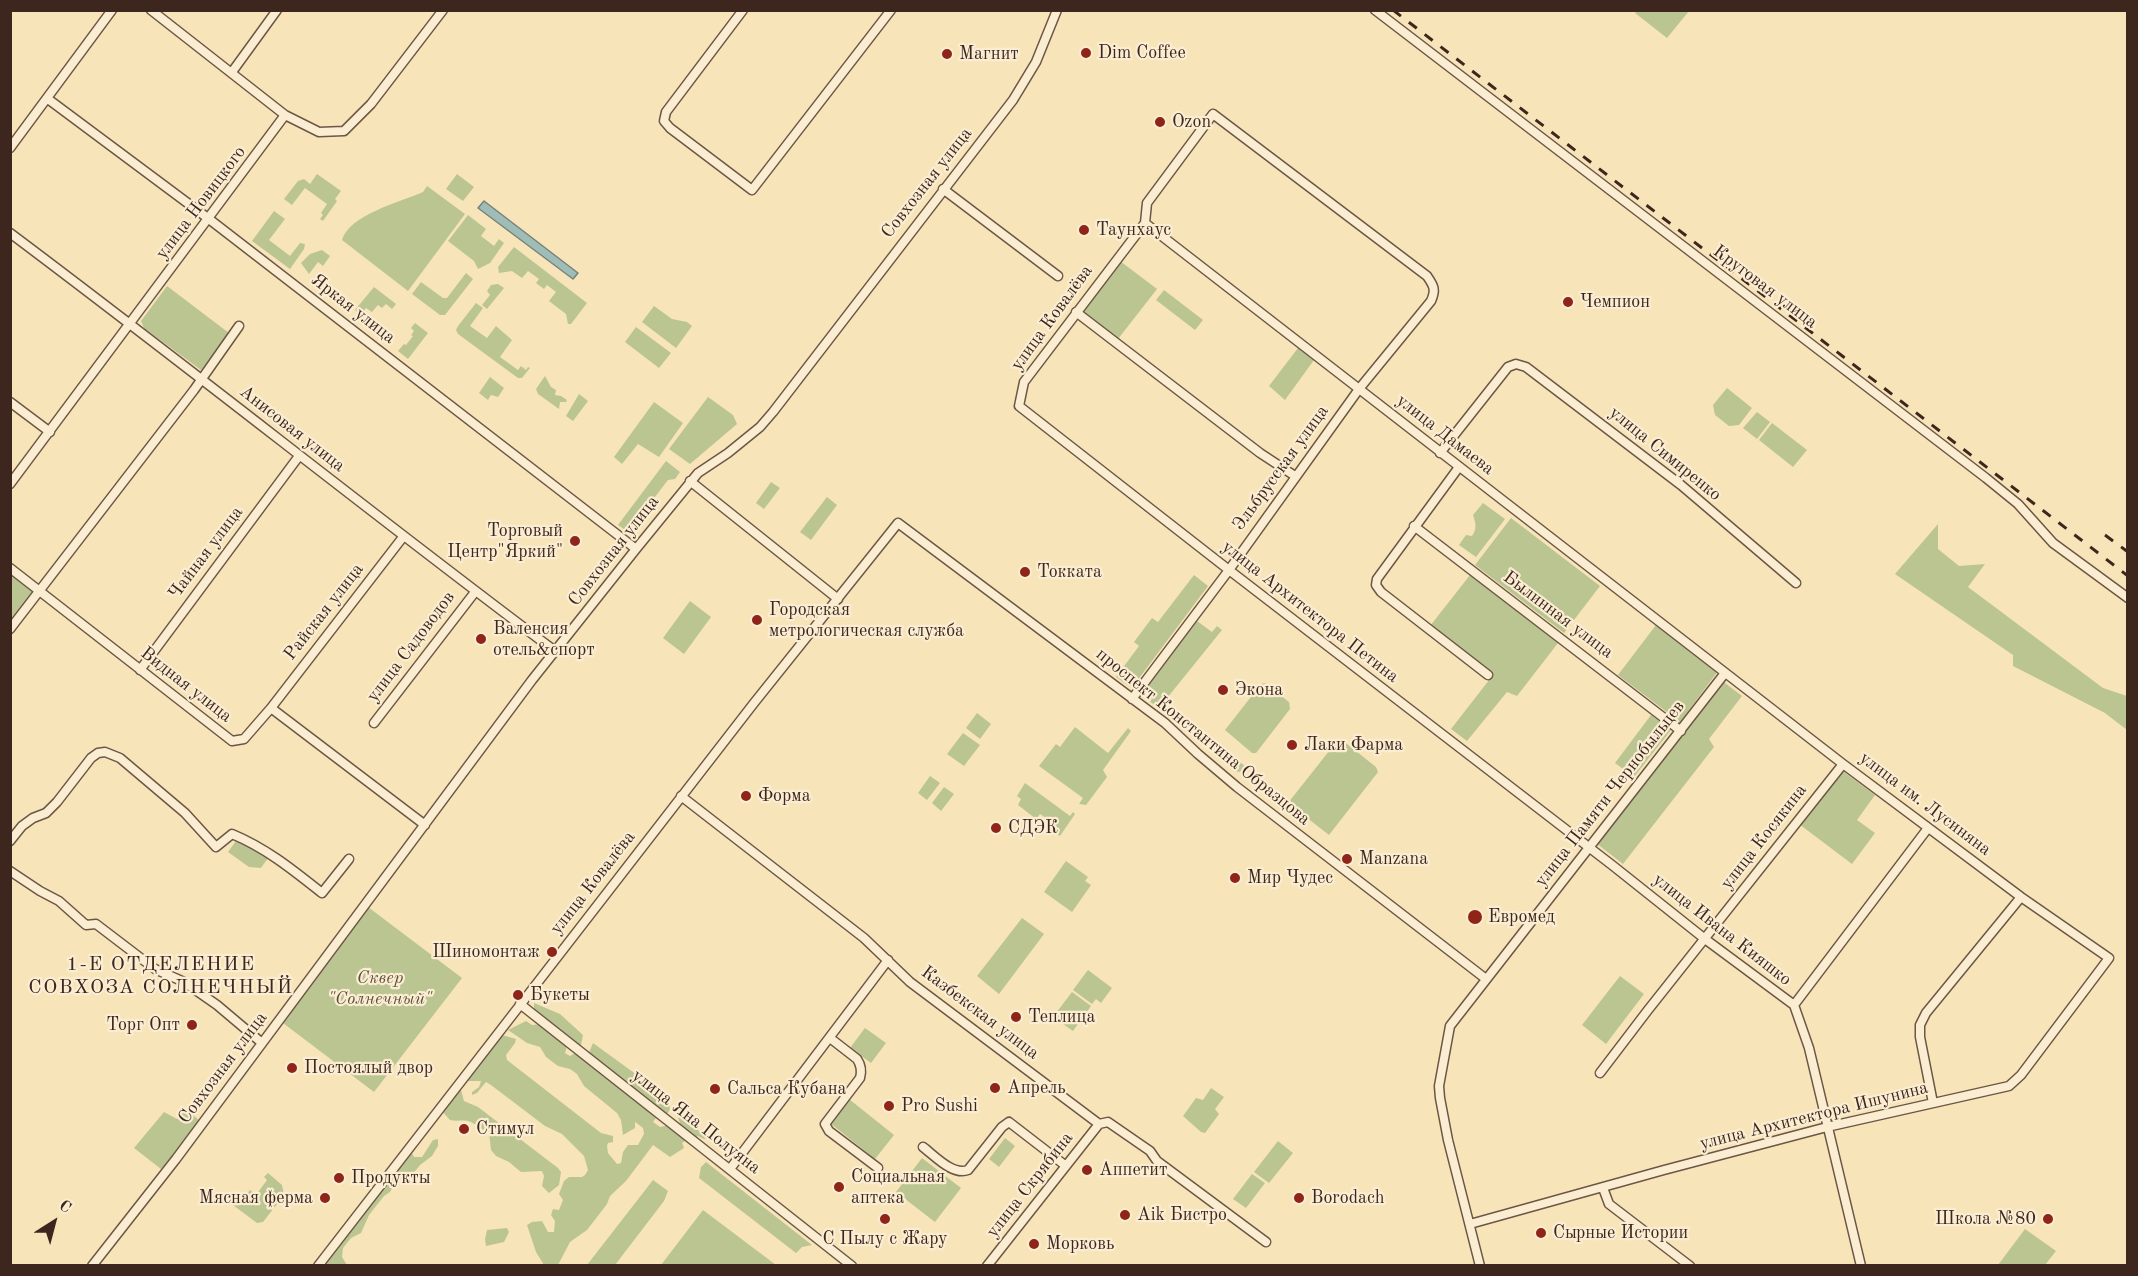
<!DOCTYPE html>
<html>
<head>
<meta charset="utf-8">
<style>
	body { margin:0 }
	#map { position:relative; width:2138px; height:1276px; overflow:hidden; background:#f8e4b9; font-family:"Old Standard TT",serif }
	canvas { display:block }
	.frame { position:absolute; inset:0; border:12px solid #3d261e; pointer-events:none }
	.north { position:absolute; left:24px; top:1192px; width:60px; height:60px; -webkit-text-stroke:4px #faedd2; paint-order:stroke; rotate:36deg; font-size:16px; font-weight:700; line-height:24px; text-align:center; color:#3d261e }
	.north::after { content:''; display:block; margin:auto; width:21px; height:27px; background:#3d261e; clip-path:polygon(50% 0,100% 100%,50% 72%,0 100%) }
</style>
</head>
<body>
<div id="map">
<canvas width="2138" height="1276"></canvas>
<div class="frame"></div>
<div class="north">С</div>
</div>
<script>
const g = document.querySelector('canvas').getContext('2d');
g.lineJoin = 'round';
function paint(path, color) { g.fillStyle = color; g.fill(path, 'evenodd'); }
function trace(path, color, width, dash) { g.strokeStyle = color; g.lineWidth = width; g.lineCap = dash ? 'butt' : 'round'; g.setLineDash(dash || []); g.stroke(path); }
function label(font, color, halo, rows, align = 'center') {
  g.font = font + ' "Old Standard TT",serif'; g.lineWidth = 4.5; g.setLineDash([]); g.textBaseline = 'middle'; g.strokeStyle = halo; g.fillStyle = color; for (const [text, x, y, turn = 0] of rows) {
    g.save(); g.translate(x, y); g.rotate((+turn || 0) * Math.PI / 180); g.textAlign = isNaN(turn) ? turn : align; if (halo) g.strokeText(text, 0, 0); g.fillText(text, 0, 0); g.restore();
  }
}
paint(new Path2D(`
	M1637,11V10L1689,11L1667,38L1635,13Z
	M317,174L341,191L335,199L337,201L323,221L320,219L323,215L321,213L327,204L305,188L292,205L284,199L298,181L304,179L310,184Z
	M457,174L474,187L463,201L446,189Z
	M427,186L465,214L408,291L342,240C349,215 400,202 423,192Z
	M274,211L285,219L269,240L290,256L300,243L305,244L304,249L290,269L252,241Z
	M468,215L486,229L481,236L494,246L499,239L504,243L490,263L478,269L474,261L448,241Z
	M514,247L587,303L571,324H568L566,314L549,301L556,292L547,285L544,289L536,283L539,279L528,271L522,278L512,271L499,273L498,267Z
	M322,250L330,256L323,266L318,262L309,274L301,263L310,254Z
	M1120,261L1157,289L1118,339L1082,311Z
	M466,273L473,279L445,315H440L412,294L421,282L443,298H447Z
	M498,284L504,288L487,309L482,305L490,295L487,291L491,285Z
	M167,286L229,333L201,370L144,328L141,321Z
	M374,287L396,304L392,309L386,304L382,308L378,305L372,312L366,308L361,315L355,310Z
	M1164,290L1203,320L1195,330L1156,300Z
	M476,303L483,308L470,326L487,338L496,326L512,340L500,357L518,370L521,366L526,370L528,367L530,368L522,378H518L458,334L456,330L458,326Z
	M654,306L672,319L687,322L692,326L676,348L642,322Z
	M415,323L428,333L408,359L398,351L404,344L406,345L413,336L411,335L414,331L411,328Z
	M636,327L671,353L659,368L625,342Z
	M1298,348L1314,360L1285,400L1269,386Z
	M545,376L551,387L556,390L555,395L561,396L567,400L566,402H560L559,409L538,394L536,389Z
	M490,377L504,388L498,397L491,395L488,400L479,393Z
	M1727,388L1752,408L1739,425L1729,426L1715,415L1713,405Z
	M579,394L588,401L573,421L566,416Z
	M708,397L733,415L737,424L690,464L669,449Z
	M654,402L683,423L659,457L638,444L622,464L614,457Z
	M1757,412L1770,422L1757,439L1743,428Z
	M1772,423L1807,450L1793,467L1759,440Z
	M666,461L680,472L675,479L668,480L628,532L618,525Z
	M771,482L780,488L764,509L756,503Z
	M827,497L837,505L811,540L800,532Z
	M1483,503L1505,519L1476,557L1459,545L1466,535L1472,536C1477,529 1476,524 1473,515Z
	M1511,518L1600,586L1564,633L1475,565Z
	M1938,524V549L1959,566L1985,564L1968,587L2103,688L2127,696V730L2105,713L2013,666V655L1895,574Z
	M11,573L32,588L33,592L11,623Z
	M1194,575L1208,586L1134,685L1130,687L1116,677L1139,646L1134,642L1152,618L1158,622Z
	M1470,575L1558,643L1517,696L1507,692L1467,741L1451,729L1493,675L1430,626Z
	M690,601L711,617L684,654L663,638Z
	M1197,621L1212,632L1217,626L1222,630L1159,708L1145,698L1143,693Z
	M1656,625L1718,671L1680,722L1618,675Z
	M1721,680L1742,696L1709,739L1714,747L1623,864L1596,843Z
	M1265,683L1289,702L1290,709L1256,753H1252L1225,730L1261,684Z
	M977,713L991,724L980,739L966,728Z
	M1651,715L1671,730L1634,777L1615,763Z
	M1075,727L1108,753L1128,728L1131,731L1103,770L1107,777L1086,805L1079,804L1083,798L1039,766L1056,744L1060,747Z
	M963,733L980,745L964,766L947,754Z
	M1342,740L1376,767L1378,772L1329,835L1288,803L1337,741Z
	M1215,743L1245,766L1242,771L1238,772L1229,765L1227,760L1211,751V748Z
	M1840,769L1875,795L1857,820L1875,833L1852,864L1799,824Z
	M930,776L940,783L927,800L918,793Z
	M1025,783L1070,816L1073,812L1075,814L1060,836L1050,829L1054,823L1040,814L1036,819L1018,805L1021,799L1017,796Z
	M944,787L954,794L941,811L932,803Z
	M236,841L247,843L268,858L261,868L249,867L228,852Z
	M1066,861L1088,877L1085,881L1091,885L1072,912L1044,892Z
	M368,907L462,978L374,1092L283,1023Z
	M1022,918L1044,934L999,994L977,976Z
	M1088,970L1112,988L1101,1003L1096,999L1092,1004L1073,990Z
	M1620,976L1644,994L1606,1044L1582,1025Z
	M1072,992L1091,1006L1073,1031L1053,1017Z
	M534,1003L560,1014L583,1035L581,1045L568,1043L565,1053L570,1056L580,1050L588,1055L593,1043L637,1075L642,1084L655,1089L660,1097L669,1104L670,1109L665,1118L658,1115L653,1122L660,1127L680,1123L678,1118L683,1113L695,1122L699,1132L705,1130L707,1138L704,1139L698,1136L692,1140L688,1139L682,1143L684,1148L670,1157L653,1145L626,1181L610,1196L607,1204L587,1230L570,1242L558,1265H544L536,1252L527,1225L532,1222L542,1221L548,1232H554L555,1221L551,1215L553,1209L559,1210L563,1200L559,1194L564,1181L569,1177H582L585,1175L588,1170L584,1156L562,1134L545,1126L491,1085L486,1082L477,1093L472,1095V1092L479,1087L481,1081H466L471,1072L476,1071L484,1056L502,1035L516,1039L515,1043L506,1055L507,1060L601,1133L613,1136V1142L608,1143L607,1146L608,1153L617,1164L621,1163L623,1152L628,1145H638L644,1134L643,1128L635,1122V1128L623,1135L621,1120L617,1113L584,1086L577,1074L570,1069L558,1066L546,1057L540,1047L527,1043L508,1030L526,1021L532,1025L542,1024L534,1009Z
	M865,1028L886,1043L871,1063L850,1048Z
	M1211,1088L1224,1097L1215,1109L1219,1114L1205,1133L1201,1132L1183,1116L1196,1098L1203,1100Z
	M461,1090L464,1101L478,1107L558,1168L561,1172L559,1185L549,1193L542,1186L544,1176L542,1171L521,1172L509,1162L496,1156L491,1150L489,1132C482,1130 477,1125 471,1122C464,1119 457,1122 450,1120L441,1110L453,1094Z
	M849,1099L894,1135L875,1159L830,1123Z
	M186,1109L201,1122L161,1169L134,1148L164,1112L177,1119Z
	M1005,1138L1015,1146L999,1167L989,1159Z
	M438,1139V1146L432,1156L420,1165L412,1175L396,1181L390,1192L384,1196L369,1215L361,1233L351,1238L343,1248L342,1257L347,1265H317L354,1222L357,1223L408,1153H412L414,1157H422L433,1140Z
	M1278,1141L1293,1153L1269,1183L1254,1172Z
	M922,1158L961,1188L935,1222L896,1192Z
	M706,1162L812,1245L802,1247L796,1253L699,1178L701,1167Z
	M268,1173L282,1185L284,1195L263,1222L257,1223L229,1202L232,1196L241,1201L250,1190L256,1195L267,1180L264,1177Z
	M1252,1174L1265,1183L1246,1208L1233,1199Z
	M653,1180L668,1191L664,1201L615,1265H587Z
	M703,1210L776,1265H661Z
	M507,1228L509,1232L504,1242L486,1246L485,1239L487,1230Z
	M2025,1229L2056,1251L2045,1265H1998Z`), '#bac592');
const water = new Path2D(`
	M484,201L578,273L573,279L478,208Z`);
paint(water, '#9fbdb7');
trace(water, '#78817a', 1.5);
const minor = new Path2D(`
	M151,10L285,115
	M743,10L666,112L664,121L670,128L752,190L891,10
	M1375,10L1986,478L2018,504L2053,543L2128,598
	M232,72L277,10
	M48,99L209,219L636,549
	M10,148L112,10
	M943,189L1058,276
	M1145,223L1843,764L2021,897L2109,958L2021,1075L2009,1086L1827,1127L1664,1170L1470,1224
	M10,233C193,370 372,514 555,651
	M1076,312L1260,453L1295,476
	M10,402L50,432
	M1440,453L1508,367L1516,364L1526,367L1681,485L1796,583
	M1459,467L1377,579L1376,585L1381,592L1488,675
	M690,481L838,599
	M10,484L285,115L319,132L344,131L371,104L443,10
	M1414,526L1681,731
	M10,568L232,741L244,739L271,708L403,537
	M10,629L194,390L239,326
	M140,670L299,456
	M1132,699L1229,570L1359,389L1431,301C1436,290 1434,286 1427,276L1213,114L1147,203L1145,223L1024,382L1019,406L1229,570L1612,865L1705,939L1794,1005L1809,1048L1861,1266
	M271,708L425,825
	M374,723L475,592
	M681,796L864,938L910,982L1099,1124L1108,1122L1150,1151L1157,1161L1266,1242
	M10,841L22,826L33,818L46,813L57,802L91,758L98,753L105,752L120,758L185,813L216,847L232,834C266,848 293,870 322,893L349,859
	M10,871L40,891L59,901L86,925L96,924L155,969L184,982L217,1005L262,1043
	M520,1004L852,1266
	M1794,1005L1928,828
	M830,1038L857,1059C861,1065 862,1071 860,1078L825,1124L829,1131L878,1168
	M1600,1073L1648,1010L1843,764
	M1933,1103L1920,1037V1025L1926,1013L2021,897
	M923,1147C935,1156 953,1176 968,1170L1002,1127L1009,1122L1066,1166
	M730,1169L888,960
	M1603,1188L1609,1204L1690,1266
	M92,1266L176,1159L532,680L636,549L698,473L728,453L760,427L773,412L1013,100L1036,62L1057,10
	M318,1266L754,703L898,523L1165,723L1198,754L1237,787L1486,979
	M987,1266L1099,1124
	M1480,1266L1448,1140L1440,1098L1439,1086L1450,1026L1725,673`);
trace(minor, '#6c5645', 11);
trace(minor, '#faedd2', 8);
trace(new Path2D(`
	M1393,10L2128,576
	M2105,535L2128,552`), '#3d261e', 3, [10, 10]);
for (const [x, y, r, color] of [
	[1086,53,6,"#8f2418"],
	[947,54,6,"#8f2418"],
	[1160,122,6,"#8f2418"],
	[1084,230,6,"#8f2418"],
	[1568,302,6,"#8f2418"],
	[575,541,6,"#8f2418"],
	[1025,572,6,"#8f2418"],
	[757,620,6,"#8f2418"],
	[481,639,6,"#8f2418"],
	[1223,690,6,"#8f2418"],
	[1292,745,6,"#8f2418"],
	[746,796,6,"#8f2418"],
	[996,828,6,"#8f2418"],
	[1347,859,6,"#8f2418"],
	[1235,878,6,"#8f2418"],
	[1475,917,8,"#8f2418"],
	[552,952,6,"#8f2418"],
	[518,995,6,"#8f2418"],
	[1016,1017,6,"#8f2418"],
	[192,1025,6,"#8f2418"],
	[292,1068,6,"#8f2418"],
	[995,1088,6,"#8f2418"],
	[715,1089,6,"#8f2418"],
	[889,1106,6,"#8f2418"],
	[464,1129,6,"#8f2418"],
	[1087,1170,6,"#8f2418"],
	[339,1178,6,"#8f2418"],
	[839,1187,6,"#8f2418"],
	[325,1198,6,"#8f2418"],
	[1299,1198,6,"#8f2418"],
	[1125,1215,6,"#8f2418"],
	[885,1219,6,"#8f2418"],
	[2048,1219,6,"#8f2418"],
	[1541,1233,6,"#8f2418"],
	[1034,1244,6,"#8f2418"]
]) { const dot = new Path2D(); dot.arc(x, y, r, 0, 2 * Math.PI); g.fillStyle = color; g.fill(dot); trace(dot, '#faedd2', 2); }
label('18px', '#3d261e', '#faedd2', [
	["Dim Coffee",1098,53],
	["Магнит",959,54],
	["Ozon",1172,122],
	["Таунхаус",1096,230],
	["Чемпион",1580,302],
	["Торговый",563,531,"right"],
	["Центр\"Яркий\"",563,552,"right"],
	["Токката",1037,572],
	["Городская",769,610],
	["метрологическая служба",769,631],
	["Валенсия",493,629],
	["отель&спорт",493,650],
	["Экона",1235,690],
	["Лаки Фарма",1304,745],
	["Форма",758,796],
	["СДЭК",1008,828],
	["Manzana",1359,859],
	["Мир Чудес",1247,878],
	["Евромед",1488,917],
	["Шиномонтаж",540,952,"right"],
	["Букеты",530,995],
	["Теплица",1028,1017],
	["Торг Опт",180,1025,"right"],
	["Постоялый двор",304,1068],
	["Апрель",1007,1088],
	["Сальса Кубана",727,1089],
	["Pro Sushi",901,1106],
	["Стимул",476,1129],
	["Аппетит",1099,1170],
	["Социальная",851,1177],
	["аптека",851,1198],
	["Продукты",351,1178],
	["Мясная ферма",313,1198,"right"],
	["Borodach",1311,1198],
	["Aik Бистро",1137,1215],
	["Школа №80",2036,1219,"right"],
	["Сырные Истории",1553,1233],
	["С Пылу с Жару",885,1239,"center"],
	["Морковь",1046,1244]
], 'left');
label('18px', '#3d261e', '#faedd2', [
	["Совхозная улица",927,183,-52],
	["улица Новицкого",201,203,-53],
	["Круговая улица",1765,287,37],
	["Яркая улица",353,309,38],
	["улица Ковалёва",1052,318,-54],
	["Анисовая улица",292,429,38],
	["улица Дамаева",1445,435,38],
	["улица Симиренко",1665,454,39],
	["Эльбрусская улица",1281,468,-54],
	["Совхозная улица",614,551,-52],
	["Чайная улица",206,553,-53],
	["Райская улица",324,612,-52],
	["улица Архитектора Петина",1310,612,38],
	["Былинная улица",1558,615,37],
	["улица Садоводов",411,647,-53],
	["Видная улица",186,685,38],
	["проспект Константина Образцова",1203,737,39],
	["улица Памяти Чернобыльцев",1610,794,-52],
	["улица им. Лусиняна",1925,804,37],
	["улица Косякина",1764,837,-52],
	["улица Ковалёва",593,883,-52],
	["улица Ивана Кияшко",1722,930,38],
	["Казбекская улица",980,1013,37],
	["Совхозная улица",223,1068,-53],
	["улица Архитектора Ишунина",1814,1116,-14],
	["улица Яна Полуяна",696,1122,38],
	["улица Скрябина",1030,1185,-52]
]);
label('italic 18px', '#5c4e3b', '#faedd2', [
	["Сквер",380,978],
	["\"Солнечный\"",380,999]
]);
g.letterSpacing = '1.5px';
label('20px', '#3d261e', '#faedd2', [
	["1-Е ОТДЕЛЕНИЕ",161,965],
	["СОВХОЗА СОЛНЕЧНЫЙ",161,988]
]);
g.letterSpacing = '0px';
</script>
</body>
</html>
